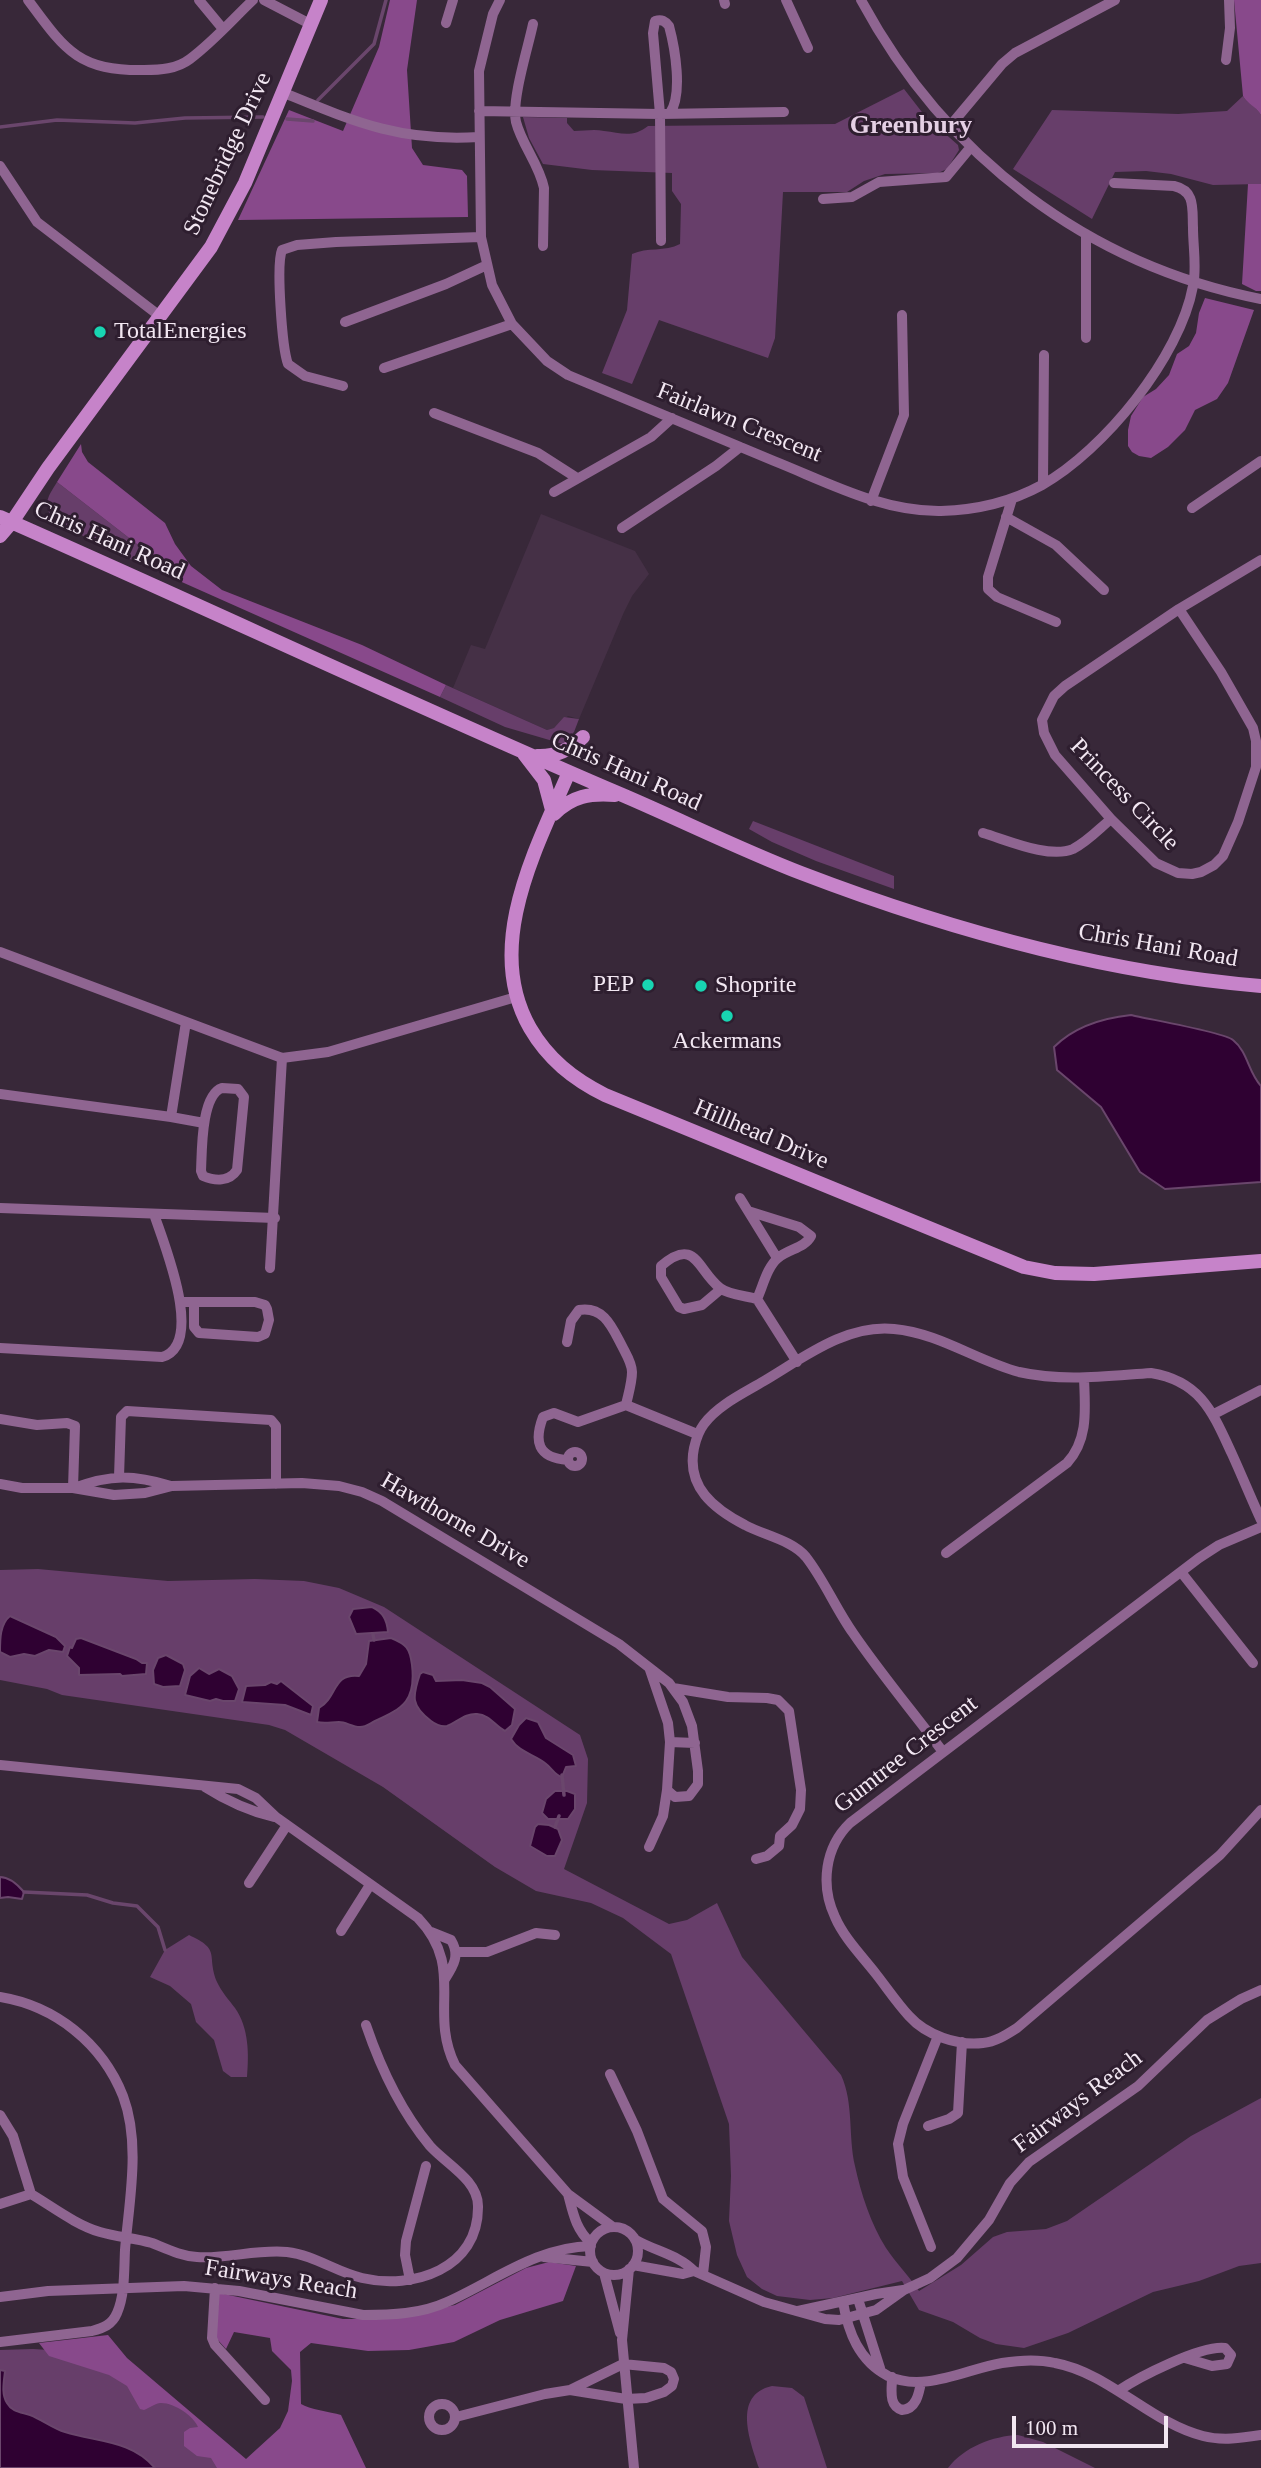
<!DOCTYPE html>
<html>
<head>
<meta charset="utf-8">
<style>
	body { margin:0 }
	#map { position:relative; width:1261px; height:2468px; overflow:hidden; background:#382839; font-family:"Times New Roman",serif }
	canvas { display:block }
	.scale { position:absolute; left:1012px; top:2416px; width:156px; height:32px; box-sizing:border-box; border:4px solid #f2e7f2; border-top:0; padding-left:9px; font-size:21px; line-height:24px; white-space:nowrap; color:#f2e7f2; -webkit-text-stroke:5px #2e1e2f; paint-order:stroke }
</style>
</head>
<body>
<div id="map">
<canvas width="1261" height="2468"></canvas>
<div class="scale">100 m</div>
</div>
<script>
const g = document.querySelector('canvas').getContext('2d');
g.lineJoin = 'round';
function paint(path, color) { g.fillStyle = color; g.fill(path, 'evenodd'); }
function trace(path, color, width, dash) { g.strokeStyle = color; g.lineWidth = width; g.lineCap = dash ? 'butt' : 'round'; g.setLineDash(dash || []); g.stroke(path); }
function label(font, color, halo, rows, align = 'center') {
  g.font = font + ' "Times New Roman",serif'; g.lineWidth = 6; g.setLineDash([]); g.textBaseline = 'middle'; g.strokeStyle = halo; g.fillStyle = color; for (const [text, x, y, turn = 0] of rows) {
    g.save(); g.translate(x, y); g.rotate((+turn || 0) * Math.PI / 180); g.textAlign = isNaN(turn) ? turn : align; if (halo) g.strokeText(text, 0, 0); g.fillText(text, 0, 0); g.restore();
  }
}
paint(new Path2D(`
	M541,514L635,551L649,574L632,596L624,612L579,719L568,716L554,728L547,730L453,688L471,645L485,649Z`), '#453046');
paint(new Path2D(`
	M904,89L925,116L958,145L959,150L947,169L938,173L885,174L864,181L847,192H783L775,338L768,358L659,320L632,384L602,373L627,310L632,254C647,247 665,252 680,244L681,204L672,191V173L592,170L543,164L529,138L523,117L567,118V123L574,131C584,131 594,129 604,131C621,133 633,138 648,126L835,124Z
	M1243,96C1247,104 1256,105 1261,115V184L1213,185L1171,174L1146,171L1115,172L1092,219L1013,169L1052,110L1178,114L1227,111Z
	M57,482L142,548L175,579L98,545L52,517C42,504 49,495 57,482Z
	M446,685L547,730L554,728L564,717L579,719L574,732L563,744L505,727L440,697Z
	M753,821L894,876V889L816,861L772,842L749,829Z
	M38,1569L168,1581L255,1579L304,1581L339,1588L384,1607L580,1735L588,1759L587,1803L564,1869L669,1924L687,1920L717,1903L742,1957L841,2075C854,2103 848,2136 855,2166C861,2194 871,2224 886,2248C896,2263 909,2276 919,2291L961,2265L993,2237L1007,2232L1046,2229L1067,2221L1191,2136L1261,2098V2263L1239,2266L1199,2281L1153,2292L1068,2333L1024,2348L996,2344L980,2338L953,2322L919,2310L902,2281L833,2298L810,2300L777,2296L762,2289L747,2277L737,2255L729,2221L731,2176L729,2124L671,1954L623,1918L591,1903L536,1891L495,1867L383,1787L285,1730L269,1725L62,1695L47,1689L0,1680V1570Z
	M189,1935C222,1950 206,1955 217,1982C221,1991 229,2000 235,2008C249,2028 249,2054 247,2077H231L223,2071L214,2040L196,2022L191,2004L170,1986L150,1977L165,1950Z
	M33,2349L65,2351L185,2409L249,2468H0V2350Z
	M772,2386L792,2388L804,2397L827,2468H759C750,2441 732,2395 772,2386Z
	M1018,2435L1043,2442L1095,2468H948C964,2447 993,2436 1018,2435Z`), '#673e6a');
paint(new Path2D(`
	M390,0H417L407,70L412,148L423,165L462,170L467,176L468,217L238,220L289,110L343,131L379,47Z
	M1234,0H1261V115C1256,106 1247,104 1243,96Z
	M1248,184H1261V291H1256L1242,284Z
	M1205,298L1254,310L1228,383L1217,399L1195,410L1185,430L1168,447L1151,458L1139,456L1132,452L1128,446V430L1131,416L1143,397L1156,389L1169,375L1177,354L1189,346L1196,333L1199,313Z
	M81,444L82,452L88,462L165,523L175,544L191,566L222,590L362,645L446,685L440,697L175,579L142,548L57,482Z
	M549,2262L576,2266L563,2301L500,2320L454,2342L409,2350L368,2351L311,2343L300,2352L301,2404C309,2409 330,2412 341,2415L366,2468H217L211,2458L197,2456L184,2446V2432L190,2428L198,2427C194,2416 173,2402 160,2403C154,2404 149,2408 144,2410L140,2409L127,2386L109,2375L49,2356L39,2343L108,2335L127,2358L246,2459L280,2428L288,2411L292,2381L291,2370L272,2351L270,2338L234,2332L226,2349L216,2338L219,2293L343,2319H392L455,2305L526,2268Z`), '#88498b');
const water = new Path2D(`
	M1131,1015C1147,1019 1224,1032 1233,1040C1248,1052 1248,1072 1261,1086V1182L1165,1189L1140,1172L1101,1107L1057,1070L1054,1047C1074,1027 1103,1018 1131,1015Z
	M372,1607C383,1612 387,1620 388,1632L356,1634L349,1617L353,1609Z
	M10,1616L56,1637L65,1646L63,1652L49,1650L35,1656L24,1654L10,1657L0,1652C0,1639 0,1624 10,1616Z
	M81,1638L136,1659L142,1663H147L146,1674L122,1676L120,1674L79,1675V1668L67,1656L70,1647L72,1648L76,1639Z
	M391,1638C406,1644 410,1648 412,1665C416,1700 404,1708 375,1721C369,1724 366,1727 360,1727C352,1727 346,1722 339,1722C331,1722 325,1724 317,1722L319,1708C338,1697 332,1673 359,1676L366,1664L369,1641Z
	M166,1655L183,1664L185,1670L180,1686L163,1687L154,1684L153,1670L158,1658Z
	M199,1668L209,1674L219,1669L232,1676L239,1689L235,1701H223L216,1699L210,1701L185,1695L190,1676Z
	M423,1672L433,1675L436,1681L462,1680L482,1683L490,1687L515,1709L512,1725L505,1731C495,1726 490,1715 477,1714C466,1713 457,1722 447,1726C441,1727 435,1724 431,1721C411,1706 412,1697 420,1674Z
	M281,1681L313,1706L311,1715L285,1705L242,1702L246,1686L265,1685L271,1682L277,1684Z
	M526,1718L538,1722L546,1738L573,1755L576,1766L566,1767L562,1777C554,1775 552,1768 545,1763C533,1754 519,1752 511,1739L519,1725Z
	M555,1791H567L575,1794V1809L568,1819H548L542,1813L546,1799Z
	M538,1824L549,1825L558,1829L562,1840L555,1856H547L530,1846L535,1827Z
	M0,1877C10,1877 18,1885 24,1892L22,1899L8,1897L0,1898Z
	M0,2370L5,2371C4,2381 1,2394 7,2403C12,2412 21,2412 30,2415C43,2420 52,2428 65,2432C97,2442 132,2440 155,2468H0Z`);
paint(water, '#2f0132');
trace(water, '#6a466c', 2);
trace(new Path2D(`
	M318,100L374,44L386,0
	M287,119L313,121
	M0,127L57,120L135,123L185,118L263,117
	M373,1634L374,1640
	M562,1775L564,1795
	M555,1827L559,1816
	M24,1892L87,1895L113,1903L137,1906L158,1927L165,1950`), '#6a466c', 3.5);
trace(new Path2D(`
	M28,0C65,50 78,71 144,70C160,70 177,69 190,59C213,42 233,19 253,0
	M199,0L223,29
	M264,0L312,25
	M500,0L493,14L479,71L481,237L492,285L512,324L547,361L568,375C637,404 706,433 774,461C827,482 882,512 941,511C977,510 1011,502 1042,485C1104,450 1180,357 1193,286C1197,268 1193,247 1193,228C1192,209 1196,191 1174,186L1114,183
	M724,0L725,4
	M786,0L808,48
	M861,0C945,156 1087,265 1261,299
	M446,23L453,0
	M533,24C528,48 511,101 516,122C522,145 539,164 544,188L543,246
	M1226,60L1230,28L1229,0
	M284,93C355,122 400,142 479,137
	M479,111L660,114L784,112
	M950,126L1002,64L1015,53L1115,0
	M0,166L37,222L161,317
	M823,199L852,197L879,182L946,177L970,148
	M1086,234V338
	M661,241L660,114L653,33L655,21C662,19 665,21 669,26C675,48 683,94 670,113
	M345,322L446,284L487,265
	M384,368L512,324
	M343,386L305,376L288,364C282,348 276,264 282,250L297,245L336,242L481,237
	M434,413L538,453L577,478
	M1043,484L1044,355
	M554,492L651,437L672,418
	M1012,499L988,577V589L997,597L1056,622
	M871,501L904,415L902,315
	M1192,508L1261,461
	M1006,517L1056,545L1104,590
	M622,528L716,466L740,447
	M1179,609L1221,672L1253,728L1256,741V767L1238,822L1223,856L1214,865L1201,872L1192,874L1178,873L1156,863L1111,819L1055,755L1044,733L1042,720L1054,696L1065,686L1179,609L1261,560
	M983,833C1007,840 1049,859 1073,849C1087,842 1099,829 1111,819
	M0,952L282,1058L270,1268
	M282,1058L328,1052L516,997
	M222,1088L238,1089L244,1097L237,1170C229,1182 215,1181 203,1176L201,1171C202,1151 201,1095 222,1088Z
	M0,1094L171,1117L186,1022
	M171,1117L204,1123
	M740,1198L777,1258
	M0,1208L275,1218
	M748,1211L799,1227L811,1236C805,1248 788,1249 778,1258C767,1267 763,1286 757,1299
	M721,1289L702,1305L684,1309L679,1307L661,1277V1266C696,1236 697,1270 720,1288C729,1295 747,1296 757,1299
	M757,1299L797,1362
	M182,1302H255L265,1305L267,1309L269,1320L265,1334L258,1337L199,1333L194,1327V1302
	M567,1342L571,1321L579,1310C604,1306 612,1327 622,1346C626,1354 632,1363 632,1372C632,1383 628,1395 626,1405
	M0,1348L162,1357C206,1344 163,1242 154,1214
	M626,1405L697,1434
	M1214,1414L1261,1390
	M0,1419L37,1425L67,1423L75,1426L73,1488
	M568 1459a7 7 0 1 1 14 0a7 7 0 1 1-14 0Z
	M568,1460C537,1458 534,1441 543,1417L554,1413L578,1422L626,1405
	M119,1477L121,1417L127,1411L271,1420L276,1426V1484
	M0,1484L22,1488H73L114,1495L145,1493L172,1486L302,1483L339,1486L362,1492L382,1501L619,1644L669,1683L683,1702L692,1726L698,1771V1784L689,1796L675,1797L667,1790L670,1742L668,1723L650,1670
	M74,1488C111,1474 134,1475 171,1486
	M1261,1527L1219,1545L1199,1558L850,1823C825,1847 820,1885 835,1917C844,1938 862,1956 876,1974C887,1988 897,2003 909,2016C926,2035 957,2046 983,2043C995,2042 1006,2035 1017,2028L1220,1855L1261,1810
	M946,1553L1067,1463C1089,1439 1085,1408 1084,1378
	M1181,1572L1253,1663
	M673,1688L728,1697L767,1698L778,1700L789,1711L801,1790L800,1809L792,1825L780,1836L779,1846L767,1856L756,1859
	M670,1742L695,1743
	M943,1752C913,1712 881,1674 853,1633C836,1609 824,1580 806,1557C792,1540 763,1535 745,1525C714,1509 686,1487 694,1448C696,1439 698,1432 704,1424C718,1405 744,1393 764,1381C803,1358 846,1324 894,1329C939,1333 977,1361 1019,1372C1063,1382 1107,1376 1151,1373C1201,1381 1213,1413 1232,1454C1242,1476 1251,1498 1261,1520
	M0,1765L238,1789L256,1798L276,1817L418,1918C466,1968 428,2010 455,2065L568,2194L613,2227
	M205,1787C227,1801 249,1811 274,1817
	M649,1847L663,1816L667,1790
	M249,1883L287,1825
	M341,1931L370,1885
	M431,1932L451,1940C460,1955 454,1965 445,1979
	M456,1952H487L536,1933L555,1935
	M0,1997C55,2006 102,2043 123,2096C141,2144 129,2201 125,2250C124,2270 125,2295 117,2313C112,2325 103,2328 92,2331L0,2342
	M610,2074L637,2131L663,2199L702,2231L706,2247L703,2274
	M0,2115L13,2136L31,2194C53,2207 76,2225 100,2232C117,2237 135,2238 152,2243C167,2249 181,2256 197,2257C227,2259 257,2249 287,2252C314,2255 336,2272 362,2278C413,2290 479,2269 478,2206C478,2180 446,2164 430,2146C400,2110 381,2069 366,2025
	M928,2126L949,2119L958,2113L962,2042
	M568,2194C573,2213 576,2230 591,2243
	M0,2204L31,2194
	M590 2251a24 24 0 1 1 48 0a24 24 0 1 1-48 0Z
	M636,2240C655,2251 679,2255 694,2271L764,2302L825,2319L839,2320L876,2310L904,2290L930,2278L957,2258L989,2220L1010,2183L1029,2162L1138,2086L1207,2020L1241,1999L1261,1990
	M931,2247L903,2177L898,2144L903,2124L938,2036
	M544,2257L593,2262
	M633,2265L683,2274L694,2271
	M629,2269L622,2340L634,2468
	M604,2273L620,2333
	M410,2280L405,2255L406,2241L426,2166
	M215,2288L212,2338L215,2345L265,2400
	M0,2297L48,2291L184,2286L239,2291L363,2315C391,2315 421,2314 447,2302C494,2281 537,2247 591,2246
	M858,2299L880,2368
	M843,2302C848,2332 859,2361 888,2376C924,2393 966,2369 1002,2363C1020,2360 1038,2359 1055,2363C1109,2373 1151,2423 1203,2436C1222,2441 1242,2438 1261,2435
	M798,2311L876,2294L903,2290
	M892,2377C892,2390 888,2405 902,2410C916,2409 919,2394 921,2382
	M1118,2391C1139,2377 1201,2345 1225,2348L1231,2355L1227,2364L1212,2366L1185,2358
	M429 2417a13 13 0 1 1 26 0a13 13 0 1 1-26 0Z
	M456,2417L545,2394L570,2390L623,2364L664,2368L671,2372L674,2379L672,2386L664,2392L646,2398L626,2399L570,2390`), '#8f6591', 10);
trace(new Path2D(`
	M0,517C207,608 412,705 620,794C681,820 739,849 801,873C947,929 1104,973 1261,986
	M0,536L12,522L48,468L211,247L245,183L321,0
	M524,754L544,780L552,810
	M537,756C556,757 570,750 583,737
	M569,772C536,849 483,946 530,1028C548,1059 573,1079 605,1095L1024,1267L1055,1273L1094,1274L1261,1261
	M554,814C572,796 590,793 615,795`), '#c683c9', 14);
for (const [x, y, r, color] of [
	[100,332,7,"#18d5b2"],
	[648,985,7,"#18d5b2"],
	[701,986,7,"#18d5b2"],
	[727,1016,7,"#18d5b2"]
]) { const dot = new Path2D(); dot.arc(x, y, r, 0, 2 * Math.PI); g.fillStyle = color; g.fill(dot); trace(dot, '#2e1e2f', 2.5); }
label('24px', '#f2e7f2', '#2e1e2f', [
	["Stonebridge Drive",228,154,-65],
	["Fairlawn Crescent",739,423,22],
	["Chris Hani Road",109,541,24],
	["Chris Hani Road",626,772,24],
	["Princess Circle",1124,795,46],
	["Chris Hani Road",1158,946,10],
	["Hillhead Drive",761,1135,23],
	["Hawthorne Drive",455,1521,30],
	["Gumtree Crescent",906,1755,-38],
	["Fairways Reach",1078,2102,-37],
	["Fairways Reach",281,2280,9]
]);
label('24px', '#f2e7f2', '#2e1e2f', [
	["TotalEnergies",114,332],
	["PEP",634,985,"right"],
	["Shoprite",715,986],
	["Ackermans",727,1042,"center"]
], 'left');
label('bold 26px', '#e5d0e5', '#2e1e2f', [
	["Greenbury",911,126]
]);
</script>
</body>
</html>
